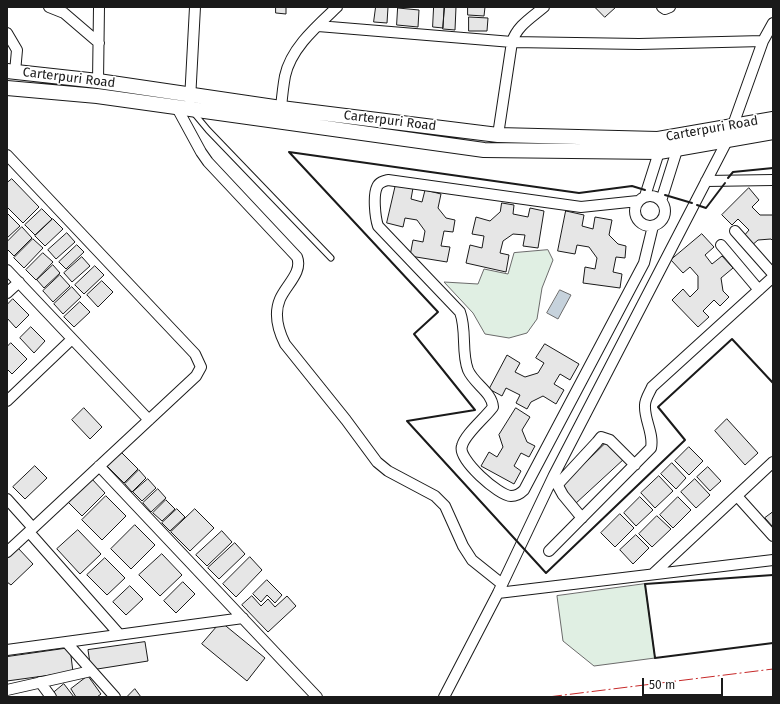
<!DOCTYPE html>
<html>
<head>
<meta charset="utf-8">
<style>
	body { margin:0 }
	#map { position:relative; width:780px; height:704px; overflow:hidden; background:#fff; font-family:"Fira Sans",sans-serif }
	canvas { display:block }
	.frame { position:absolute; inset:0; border:8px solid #1a1a1a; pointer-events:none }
	.scale { position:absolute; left:642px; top:678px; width:81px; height:18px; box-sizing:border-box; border:2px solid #1a1a1a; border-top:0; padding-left:5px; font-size:12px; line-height:14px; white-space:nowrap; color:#1a1a1a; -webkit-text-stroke:3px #fff; paint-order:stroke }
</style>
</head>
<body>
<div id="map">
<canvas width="780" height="704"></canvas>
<div class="frame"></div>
<div class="scale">50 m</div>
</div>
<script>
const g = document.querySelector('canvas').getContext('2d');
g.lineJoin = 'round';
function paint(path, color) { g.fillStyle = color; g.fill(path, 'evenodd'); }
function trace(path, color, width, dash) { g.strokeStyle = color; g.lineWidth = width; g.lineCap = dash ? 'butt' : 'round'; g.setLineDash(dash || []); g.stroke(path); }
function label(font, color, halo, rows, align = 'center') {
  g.font = font + ' "Fira Sans",sans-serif'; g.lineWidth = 3; g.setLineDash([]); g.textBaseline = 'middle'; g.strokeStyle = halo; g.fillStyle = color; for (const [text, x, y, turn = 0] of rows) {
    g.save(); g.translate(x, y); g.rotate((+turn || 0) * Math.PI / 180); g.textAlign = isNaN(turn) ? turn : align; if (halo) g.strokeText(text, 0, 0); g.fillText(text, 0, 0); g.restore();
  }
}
const green = new Path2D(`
	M548,250L553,260L542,288L537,319L527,333L509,338L485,334L473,313L444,282L478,284L484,269L508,274L514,253Z
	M645,584L655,658L594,666L563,641L557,596Z`);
paint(green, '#e0efe3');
trace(green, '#6a6a6a', 1);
const water = new Path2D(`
	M560,290L571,295L558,319L547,313Z`);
paint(water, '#c6d2dc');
trace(water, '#6a6a6a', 1);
const building = new Path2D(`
	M276,7H286V14L276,13Z
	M376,7H388L387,23L374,22Z
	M434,7H444L443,28L433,27Z
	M445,7H456L455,30L443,29Z
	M468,7H485L484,16L468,15Z
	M595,7H616L605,17Z
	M398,8L419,10L418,27L397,25Z
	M469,17L488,18L487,31H469Z
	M12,179L39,207L23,223L7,207V183Z
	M396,184L413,188L411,199L422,202L425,190L441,194L438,208L446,218L455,220L453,232L444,231L441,246L450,247L447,262L410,256L413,240L423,242L425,231L417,220L405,218L403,227L387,223Z
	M749,188L759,200L752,207L760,215H773V241L771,239L758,240L751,246L743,237L749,230L738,219L732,225L722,215Z
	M502,203L514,205L513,214L528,217L530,208L544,211L538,248L523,246L525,235L513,234L503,241L500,253L509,255L506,272L466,263L470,245L482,248L484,236L472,234L476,217L490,221L500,212Z
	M42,209L52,219L35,235L25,225Z
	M566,211L584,215L582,226L593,229L595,217L612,220L609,235L618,244L626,246L625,258L616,257L613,272L622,274L620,288L583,283L585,267L595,269L597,258L589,247L577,245L575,254L558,251Z
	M7,213L20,226L7,238Z
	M53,219L63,229L45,246L35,236Z
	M22,227L32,238L14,256L7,249V242Z
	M67,233L75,242L56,259L48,250Z
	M702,234L714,247L705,255L712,264L722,256L733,268L721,278L723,291L729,297L720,306L714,300L703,311L709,317L698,327L672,300L683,289L690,297L698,289V276L690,267L683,273L671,260Z
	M33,239L43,248L24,268L14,258Z
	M77,245L84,252L66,269L59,262Z
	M43,253L53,262L36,280L26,270Z
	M82,257L90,266L72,282L64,273Z
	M53,265L60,273L44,288L37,280Z
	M95,266L104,275L84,294L75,285Z
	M60,275L70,286L53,302L43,291Z
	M102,281L113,292L98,307L87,295Z
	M72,287L81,297L63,314L54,304Z
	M13,299L29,315L16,328L7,318V305Z
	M80,302L90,312L74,327L64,317Z
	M31,327L45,341L34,353L20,338Z
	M11,343L27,359L12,374L7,369V347Z
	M545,344L579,364L570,380L560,374L554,384L564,390L556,404L543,396L531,402L527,409L516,403L520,395L506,388L502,396L489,389L507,355L520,363L515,372L525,377L538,373L544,363L536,358Z
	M84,408L102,427L90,439L72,420Z
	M516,408L530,417L522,430L527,442L535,446L529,457L521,453L514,466L521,471L514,484L481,466L489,452L497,457L503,447L499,435Z
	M727,419L758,453L745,465L715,431Z
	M607,442L625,458L575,504L561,487Z
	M689,447L703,461L689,475L675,461Z
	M120,451L138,469L124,483L106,465Z
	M672,463L686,478L676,489L661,474Z
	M35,466L47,478L25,499L13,487Z
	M708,467L721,481L710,491L697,477Z
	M139,470L146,478L132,492L125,484Z
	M659,476L673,491L655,508L641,493Z
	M91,478L105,493L82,516L67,501Z
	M148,479L156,488L142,501L133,492Z
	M695,479L710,495L696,508L681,492Z
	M158,489L166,498L151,512L143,503Z
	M106,496L126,516L102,540L82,520Z
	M640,497L653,510L636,526L624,513Z
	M678,497L691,510L673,528L660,515Z
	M166,500L175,509L162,521L153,513Z
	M177,509L185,517L170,531L162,523Z
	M195,509L214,528L190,551L171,532Z
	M773,512V527L765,518Z
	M620,514L634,528L615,547L601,533Z
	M657,516L671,529L652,547L639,534Z
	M135,525L155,545L131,569L111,549Z
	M78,530L101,554L80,574L57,549Z
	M222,531L232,542L207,566L196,555Z
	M636,535L649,548L633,564L620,550Z
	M235,543L245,554L219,579L208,568Z
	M18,548L33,564L11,585L7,582V559Z
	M162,554L182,575L160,596L139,575Z
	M250,557L262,570L236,597L223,584Z
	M105,558L125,578L107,595L87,575Z
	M267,580L282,595L275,603L267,595L261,602L253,594Z
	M183,582L195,594L176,613L164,601Z
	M130,586L143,599L126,615L113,602Z
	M252,596L261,606L268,599L275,607L287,596L296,606L268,632L242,605Z
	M221,622L265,658L247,681L202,644Z
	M145,642L148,661L91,670L88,650Z
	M70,648L73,672L7,681V657Z
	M88,676L101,694L97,697H76L71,689Z
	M64,684L74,697H54L52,694Z
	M135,689L141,697H127Z`);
paint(building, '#e6e6e6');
trace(building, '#1a1a1a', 1);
const service = new Path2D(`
	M193,112L208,130L331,258`);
const minor = new Path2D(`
	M49,7L64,13L99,43
	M662,7L665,9L670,7
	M318,26L512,42L639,44L763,41
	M7,33L17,50L15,72
	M98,81L99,7
	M190,100L195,7
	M176,106L201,152L208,162L297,257C303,272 286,285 280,299C274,313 278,330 285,344L346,420L377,462L388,471L435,496L445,506L463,546L472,560L502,584
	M281,108C282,97 283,87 285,76C291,48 317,26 337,7
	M498,135L512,42C517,26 531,18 544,7
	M7,155L195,354L201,367L196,376L33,528
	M706,181L773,180
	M635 211a15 15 0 1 1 30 0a15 15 0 1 1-30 0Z
	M645,196L659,152L658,146
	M638,201L581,207L388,180C384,181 379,182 377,187C373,195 375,217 378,226L460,312C467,331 461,352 468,370C474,384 492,392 493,407C485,418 465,434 462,446C457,459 499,496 511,496C517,496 520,494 524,490L644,263L653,226
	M661,201L677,150L675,143
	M735,231L773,274
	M721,245L759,290
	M7,270L149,420
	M7,293L19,282
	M7,401L72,339
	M99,466L317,697
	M737,496L773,536
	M7,499L33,528L7,552
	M582,518L563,495L558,486L560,482L597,442L601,437L610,440L635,465
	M29,532L119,634
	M549,551L651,448C654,433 644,420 645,405C645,399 650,392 652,387L773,277
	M653,574L773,462
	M498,593L773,560
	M67,643L115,697
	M7,650L243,618
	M40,682L51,697
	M7,690L91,671
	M444,697L498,593L554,475L728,139L763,41L773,23`);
const secondary = new Path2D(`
	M7,71L98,81L281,108L498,135L658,139L773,119
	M7,88L97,96L484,150L659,152L773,132`);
trace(service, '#1a1a1a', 7);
trace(minor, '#1a1a1a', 12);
trace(secondary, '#1a1a1a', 16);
trace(service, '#fff', 5);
trace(minor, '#fff', 10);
trace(secondary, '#fff', 14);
trace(new Path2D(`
	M728,178L733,172L773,168
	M645,190L632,186L579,193L289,152L438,312L414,334L475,410L407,421L546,573L685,440L658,407L732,339L773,383
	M665,195L692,203
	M697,205L706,208L725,183
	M773,575L645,584L655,658L773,643`), '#1a1a1a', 2);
trace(new Path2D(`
	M548,697L773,669`), '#c62828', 1, [14, 3, 2, 3]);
label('13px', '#1a1a1a', '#fff', [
	["Carterpuri Road",69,78,7],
	["Carterpuri Road",390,121,7],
	["Carterpuri Road",712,129,-10]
]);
</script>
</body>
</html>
